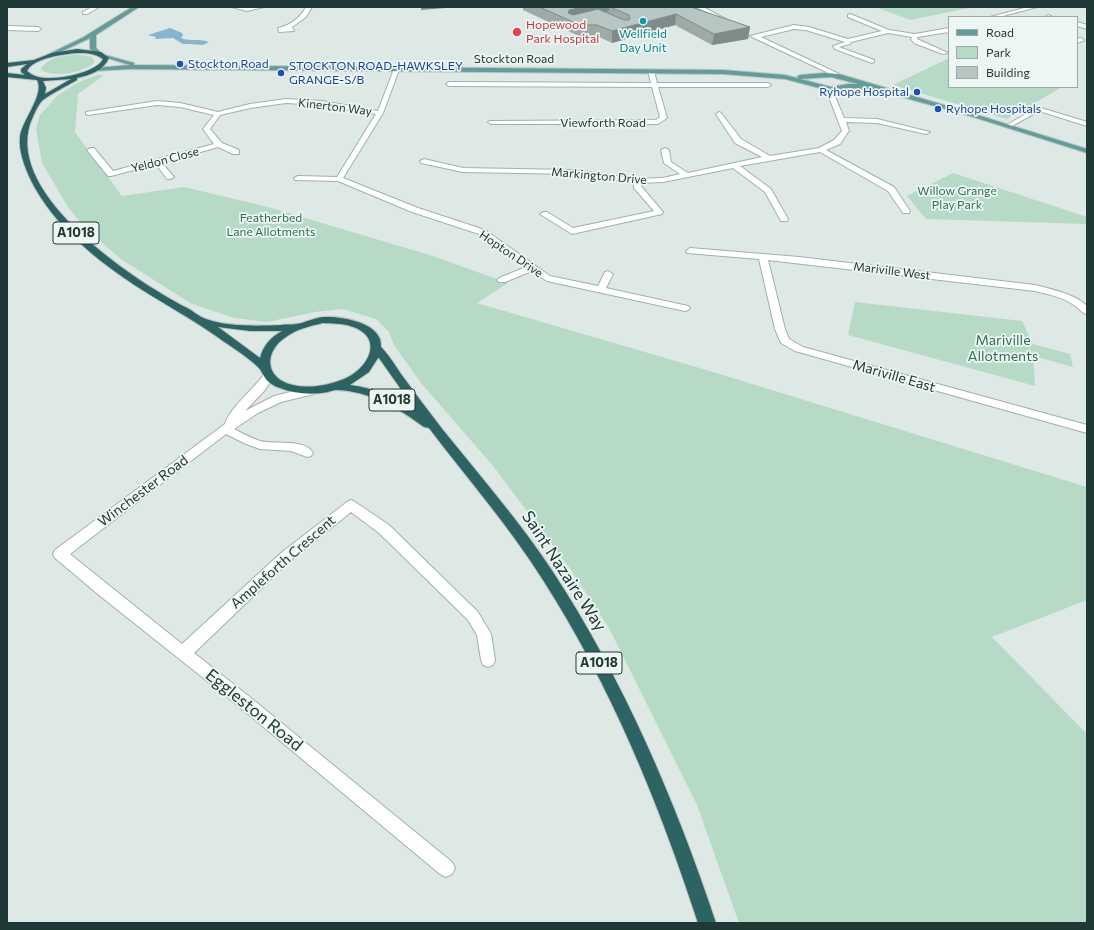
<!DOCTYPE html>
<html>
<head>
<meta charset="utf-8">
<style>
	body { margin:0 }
	#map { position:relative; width:1094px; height:930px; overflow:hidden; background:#dee9e6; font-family:Commissioner,sans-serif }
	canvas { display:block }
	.frame { position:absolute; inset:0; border:8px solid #203836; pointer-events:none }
	.legend { position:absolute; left:948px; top:16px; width:130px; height:72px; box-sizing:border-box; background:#eef6f3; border:1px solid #9caaa7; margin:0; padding:5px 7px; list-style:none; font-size:12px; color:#203836 }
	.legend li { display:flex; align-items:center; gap:8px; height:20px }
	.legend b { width:20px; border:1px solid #9caaa7 }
</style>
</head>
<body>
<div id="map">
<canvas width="1094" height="930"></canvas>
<div class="frame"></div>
<ul class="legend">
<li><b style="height:5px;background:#639d99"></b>Road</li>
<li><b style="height:11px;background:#b7dac7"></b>Park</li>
<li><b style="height:11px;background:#b6c6c2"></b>Building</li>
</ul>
</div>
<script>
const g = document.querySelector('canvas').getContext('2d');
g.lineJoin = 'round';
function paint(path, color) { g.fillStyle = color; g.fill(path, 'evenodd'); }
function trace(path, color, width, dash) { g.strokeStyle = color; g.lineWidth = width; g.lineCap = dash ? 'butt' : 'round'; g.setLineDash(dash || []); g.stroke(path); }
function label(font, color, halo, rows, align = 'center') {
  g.font = font + ' Commissioner,sans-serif'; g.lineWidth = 3.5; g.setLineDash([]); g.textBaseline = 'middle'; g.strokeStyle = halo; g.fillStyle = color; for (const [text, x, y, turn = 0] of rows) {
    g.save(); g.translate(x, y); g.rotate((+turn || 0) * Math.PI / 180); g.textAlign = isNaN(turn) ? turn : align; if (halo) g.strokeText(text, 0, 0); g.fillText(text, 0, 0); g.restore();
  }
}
paint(new Path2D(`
	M875,7H974L910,20Z
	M80,55L92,57L94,60V63C83,73 53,78 41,70V68C50,56 66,55 80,55Z
	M949,58V87H1062L1007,119L893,85Z
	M97,75H104L78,94L75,132L122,196L184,187L268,207L433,256L508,283L477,303L710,371L1087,487V600L992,637L1087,734V923H739L697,805L609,628L571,570L493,466L421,383L394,345L389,332L376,319L343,309L315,312L267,322L234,318L192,304L122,260L85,228L68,207L42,163L36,129L40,115L58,95L79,82Z
	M953,173L1087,217V224L926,219L907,196Z
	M855,302L1022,321L1033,344L1070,354L1073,367L1033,356L1035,386L848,335Z`), '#b7dac7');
paint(new Path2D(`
	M170,28L182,33L183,35L181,38C190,42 199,38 209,42L203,45L188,44H183L173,38L155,39L156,37L148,35Z`), '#86b5cd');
const minor = new Path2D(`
	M92,7H99L87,14H83V12Z
	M232,7H264L247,11Z
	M306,7H312L306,17L292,27L294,31L279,32L278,28C291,25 300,18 306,7Z
	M696,7H703L733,23L728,24Z
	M1028,7H1037L999,17H990Z
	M850,14L889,30L915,34L949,28V32L917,37V39L948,53L943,54L914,43L911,39L912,37L888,33L851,42L850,44L839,47L874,60V62L872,63L835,49L833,46L845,42L806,30L794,29L761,37L839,74L840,75L837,77L750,36L794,25L809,27L848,39L882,31L848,17V15Z
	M1048,15L1051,16L1052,17H1045Z
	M1077,22L1087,25V29L1077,26Z
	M7,26L38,27L41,29L38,31L7,30Z
	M1081,38L1084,40L1083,41L1077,43V39Z
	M394,69L399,70L383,113L343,178L418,208L485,230L550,276L598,286L605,272L608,271L613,274L606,288L688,306L690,308L688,310L685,311L547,281L532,271L505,282H499L497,280L499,278L526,267L479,234L412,212L338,181L295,180L294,178L298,176L337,177L376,114L322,105L286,103L250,108L220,115L210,129L222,143L239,150V154H233L218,147L162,163L174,177L170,179H167L156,164L111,176H108L87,150L91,148H94L113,171L214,144L203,129L214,115L180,107L157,105L88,115L86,114V112L157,101L180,103L218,112L250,104L286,99L322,101L378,111Z
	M651,69L654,71L657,83H768L771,85L768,87H658L667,118L658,124H491L488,122L489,121L656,120L660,117L652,87L449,86L446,84L449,82L651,83L648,71Z
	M831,87L834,89L833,92L844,118L877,119L930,132L926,134L877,123L846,122L849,131L848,132L840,144L826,150L894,187L910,211L909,213H903L888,191L820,152L740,166L771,189L788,219L787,221H781L765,192L733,168L663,182L641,183V186L663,212L662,214L572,234L540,214L544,212H547L573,228L654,211L634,188V183L573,174L463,172L421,163L420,161L424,159L463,168L573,170L638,179L663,178L680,174L664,163L661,150L665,148L669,150L671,162L688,173L762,157L735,143L716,114L719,112L721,113L741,139L770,156L819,148L834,140L842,131L827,92L829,88Z
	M1038,107L1087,122V126L1039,111L1010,127L1005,126Z
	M690,248L799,257L1035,285C1053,290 1073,293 1087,306V314C1081,313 1079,308 1074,305C1062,297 1048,294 1035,291L768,260L785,329L789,339L803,347L1087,425V433L795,351L781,343L775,329L759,259L687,253L686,251Z
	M269,371L273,373L274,375L265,390L245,411L274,396L310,387L314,388L315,391L314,394L281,402L258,413L234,429C242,433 251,438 260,441C274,445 305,438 313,453L311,456L307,457L291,451L260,449L246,444L226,434L70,554L182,644L281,553L347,502L351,500L355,502L389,525L478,612L491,634L495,660L493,665L488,667L483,665L481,660L477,635L468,620L379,533L351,512L290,561L194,653L246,694L452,862L455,868L452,874L446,877L440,874L236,704L99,595L55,558L53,554L55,550L225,424C230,407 255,388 265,373Z`);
const major = new Path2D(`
	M132,7H139L96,35V48L100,52V54H96L90,49V38L52,56L47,55L82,38Z
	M101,54L134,63V65L723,70L785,75L831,87L848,84H858L831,77L800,79L797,77L800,75L825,73L839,74L971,113L1087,149V153L967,115L873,89L848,88L831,91L785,79L723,74L131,69L93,71V69L95,68L130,65L101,56Z`);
const highway = new Path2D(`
	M77,49L101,52L109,58C103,71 90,75 77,78V80C69,85 46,96 41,102C36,108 33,117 30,124C7,196 132,279 185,307C192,310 199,317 206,319C227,327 259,326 281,325C286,324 292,325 296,324C305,323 313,318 323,317C340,316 383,322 381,347C388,354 395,365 401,374C415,393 429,412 443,430C481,477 520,522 553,572C624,681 675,800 716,923H698C659,803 611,686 543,580C509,526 467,478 429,428L424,427C398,408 370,391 336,390C334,390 331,391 328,392C312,395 295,394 280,388C274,386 267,382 264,376C262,373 261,370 259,368C249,358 235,349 223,341C203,326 183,315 162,302C113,273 63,237 35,188C27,173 18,153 20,136C23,119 45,94 37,80L7,77V73L25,75L21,72V69L27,64L7,67V63L34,60L52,53ZM77,53C87,53 94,53 103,59C96,74 50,82 35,76C32,75 30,73 27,71C33,58 64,54 77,53ZM71,79L45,94L46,88L43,81ZM323,323C332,324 342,323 350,326C385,336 370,368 344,379C329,385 310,389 293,385C265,379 263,352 286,337C297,329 310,326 323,323ZM218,327L250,331H282C271,337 263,346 260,358ZM378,358H379L415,409C395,396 373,388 350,385L369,372Z`);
trace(minor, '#a1b0ae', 2);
trace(major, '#bcc3c3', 2);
trace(highway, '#bcc3c3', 2);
paint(minor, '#fff');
paint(major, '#639d99');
paint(highway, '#2d6362');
paint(new Path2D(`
	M523,7H691L750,27L748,39L712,45L675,25L612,43L597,36H579L523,10Z`), '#9daaa7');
paint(new Path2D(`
	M421,7H458L421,10Z
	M583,7H609V11L571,21L568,20L569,10Z
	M676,14L675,25L612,43V31Z
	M750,27L748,39L712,45L714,34Z`), '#7f8b88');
const building = new Path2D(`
	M540,7H583L569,10L568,13L573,15L598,9L624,20H629L630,19L629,15L610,7H691L750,27L714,34L676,14L612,31L597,25H580Z`);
paint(building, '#b6c6c2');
trace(building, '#7f8b88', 1);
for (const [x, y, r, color] of [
	[643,21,4,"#0f9aa8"],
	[517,32,5,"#e0444e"],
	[180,64,4,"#1a4fb4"],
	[281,73,4,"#1a4fb4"],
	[917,92,4,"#1a4fb4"],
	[938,109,4,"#1a4fb4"]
]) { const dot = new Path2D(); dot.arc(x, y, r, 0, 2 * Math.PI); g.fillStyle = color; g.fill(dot); trace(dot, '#eef6f3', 1.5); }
label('12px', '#be3a42', '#eef6f3', [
	["Hopewood",526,25],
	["Park Hospital",526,39]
], 'left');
label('12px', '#0d838f', '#eef6f3', [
	["Wellfield",643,34],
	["Day Unit",643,48]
]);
label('12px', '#203836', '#eef6f3', [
	["Stockton Road",514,59],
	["Kinerton Way",335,107,7],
	["Viewforth Road",603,123],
	["Yeldon Close",165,160,-15],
	["Markington Drive",599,176,5],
	["Hopton Drive",511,254,34],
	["Mariville West",892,271,7]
]);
label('12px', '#164399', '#eef6f3', [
	["Stockton Road",188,64],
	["STOCKTON ROAD-HAWKSLEY",289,66],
	["GRANGE-S/B",289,80],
	["Ryhope Hospital",909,92,"right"],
	["Ryhope Hospitals",946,109]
], 'left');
label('12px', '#2c6d51', '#eef6f3', [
	["Willow Grange",957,191],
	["Play Park",957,205],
	["Featherbed",271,218],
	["Lane Allotments",271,232]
]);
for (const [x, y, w] of [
	[76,233,46],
	[392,400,46],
	[599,663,46]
]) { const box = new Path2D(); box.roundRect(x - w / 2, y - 11, w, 22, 3); g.fillStyle = '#eef6f3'; g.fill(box); trace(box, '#203836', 1); }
label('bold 13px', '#203836', null, [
	["A1018",76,233],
	["A1018",392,400],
	["A1018",599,663]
]);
label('14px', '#2c6d51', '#eef6f3', [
	["Mariville",1003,340],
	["Allotments",1003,356]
]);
label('14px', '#203836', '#eef6f3', [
	["Mariville East",894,376,16],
	["Winchester Road",143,491,-37],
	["Ampleforth Crescent",283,562,-41]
]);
label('17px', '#203836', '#eef6f3', [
	["Saint Nazaire Way",564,571,57],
	["Eggleston Road",254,710,39]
]);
</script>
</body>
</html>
